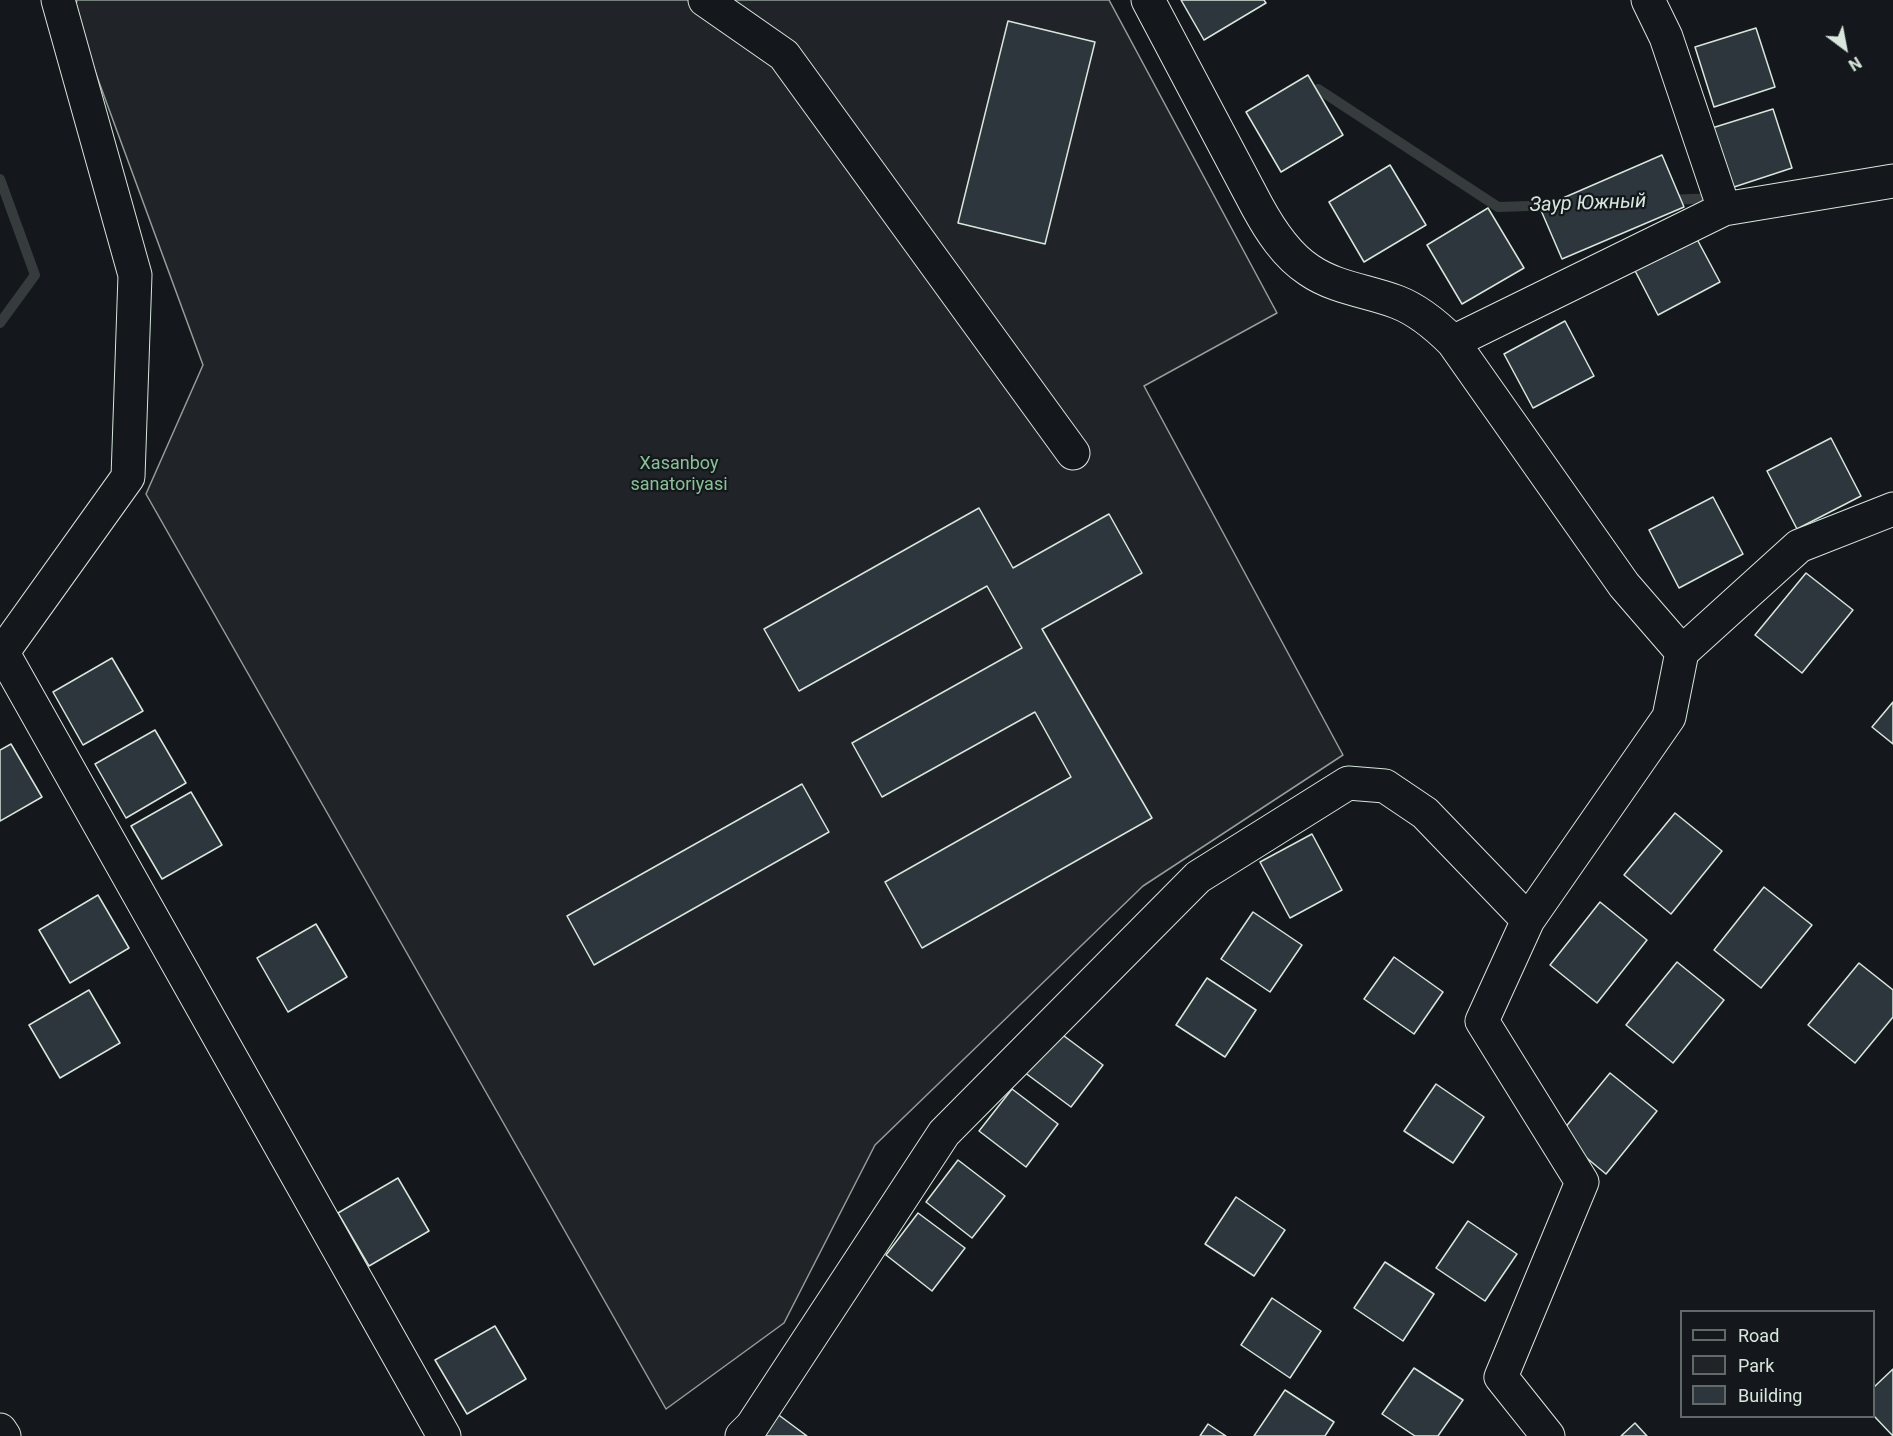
<!DOCTYPE html>
<html>
<head>
<meta charset="utf-8">
<style>
	body { margin:0 }
	#map { position:relative; width:1893px; height:1436px; overflow:hidden; background:#14181c; font-family:Roboto,sans-serif }
	canvas { display:block }
	.legend { position:absolute; left:1680px; top:1310px; width:195px; height:108px; box-sizing:border-box; background:#14181c; border:2px solid #626a69; margin:0; padding:8px 10px; list-style:none; font-size:18px; color:#d8e6dc }
	.legend li { display:flex; align-items:center; gap:12px; height:30px }
	.legend b { width:30px; border:2px solid #626a69 }
	.north { position:absolute; left:1815px; top:18px; width:60px; height:60px; -webkit-text-stroke:4px #14181c; paint-order:stroke; rotate:148deg; font-size:16px; font-weight:700; line-height:24px; text-align:center; color:#d8e6dc }
	.north::after { content:''; display:block; margin:auto; width:21px; height:27px; background:#d8e6dc; clip-path:polygon(50% 0,100% 100%,50% 72%,0 100%) }
</style>
</head>
<body>
<div id="map">
<canvas width="1893" height="1436"></canvas>
<ul class="legend">
<li><b style="height:8px;background:#14181c"></b>Road</li>
<li><b style="height:16px;background:#202428"></b>Park</li>
<li><b style="height:16px;background:#2c363c"></b>Building</li>
</ul>
<div class="north">N</div>
</div>
<script>
const g = document.querySelector('canvas').getContext('2d');
g.lineJoin = 'round';
function paint(path, color) { g.fillStyle = color; g.fill(path, 'evenodd'); }
function trace(path, color, width, dash) { g.strokeStyle = color; g.lineWidth = width; g.lineCap = dash ? 'butt' : 'round'; g.setLineDash(dash || []); g.stroke(path); }
function label(font, color, halo, rows, align = 'center') {
  g.font = font + ' Roboto,sans-serif'; g.lineWidth = 4.5; g.setLineDash([]); g.textBaseline = 'middle'; g.strokeStyle = halo; g.fillStyle = color; for (const [text, x, y, turn = 0] of rows) {
    g.save(); g.translate(x, y); g.rotate((+turn || 0) * Math.PI / 180); g.textAlign = isNaN(turn) ? turn : align; if (halo) g.strokeText(text, 0, 0); g.fillText(text, 0, 0); g.restore();
  }
}
const green = new Path2D(`
	M77,0H1109L1277,313L1144,386L1343,755L1143,886L875,1145L784,1323L666,1409L146,494L203,365L74,14Z`);
paint(green, '#202428');
trace(green, '#939e99', 1.5);
trace(new Path2D(`
	M1318,89L1498,207L1560,205
	M0,179L35,275L0,323
	M1668,200L1716,198`), '#363b3e', 10);
const building = new Path2D(`
	M1181,0H1264L1266,3L1204,40Z
	M1008,21L1095,42L1045,244L958,223Z
	M1756,28L1775,87L1714,107L1695,47Z
	M1308,75L1343,135L1281,172L1246,112Z
	M1773,109L1792,168L1731,188L1712,128Z
	M1662,155L1684,207L1562,259L1540,208Z
	M1390,165L1426,225L1364,262L1329,202Z
	M1488,208L1524,268L1462,304L1427,245Z
	M1691,228L1720,282L1658,315L1630,261Z
	M1565,321L1594,376L1533,408L1504,354Z
	M1831,438L1861,496L1797,529L1767,471Z
	M1713,497L1743,554L1679,588L1649,530Z
	M979,508L1013,568L1109,514L1142,573L1042,629L1152,818L922,948L885,882L1071,777L1035,712L882,797L852,743L1022,648L987,586L799,691L764,629Z
	M1806,573L1853,610L1802,673L1755,635Z
	M112,658L143,711L83,745L53,692Z
	M1893,702V744L1872,727Z
	M155,730L186,783L126,818L95,764Z
	M11,744L42,797L0,821V750Z
	M802,784L829,832L594,965L567,916Z
	M191,792L222,845L162,879L131,826Z
	M1675,813L1722,851L1671,914L1624,875Z
	M1312,834L1342,890L1290,918L1260,862Z
	M1764,887L1812,925L1761,988L1714,950Z
	M98,895L129,948L70,983L39,930Z
	M1600,902L1647,940L1597,1003L1550,965Z
	M1253,912L1302,945L1270,992L1221,959Z
	M316,924L347,977L288,1012L257,958Z
	M1394,957L1443,992L1414,1034L1364,999Z
	M1677,962L1724,1000L1673,1063L1626,1025Z
	M1859,963L1893,990V1017L1855,1063L1808,1025Z
	M1207,978L1256,1010L1225,1057L1176,1025Z
	M89,990L120,1043L60,1078L29,1025Z
	M1056,1030L1103,1065L1071,1107L1024,1072Z
	M1610,1073L1657,1111L1606,1174L1559,1135Z
	M1436,1084L1484,1117L1453,1163L1404,1131Z
	M1012,1089L1058,1124L1026,1167L979,1131Z
	M958,1160L1005,1196L972,1238L926,1202Z
	M398,1178L429,1231L369,1266L338,1213Z
	M1236,1197L1285,1230L1254,1276L1205,1244Z
	M918,1213L965,1248L932,1291L886,1255Z
	M1468,1221L1517,1254L1485,1301L1436,1268Z
	M1385,1262L1434,1294L1403,1341L1354,1308Z
	M1272,1298L1321,1331L1290,1378L1241,1345Z
	M495,1326L526,1379L467,1414L435,1360Z
	M1414,1368L1463,1400L1438,1436H1415L1382,1414Z
	M1893,1369V1436L1874,1416V1387Z
	M1285,1390L1334,1422L1325,1436H1254Z
	M776,1413L807,1436H758Z
	M1635,1423L1647,1436H1621Z
	M1208,1424L1226,1436H1200Z`);
paint(building, '#2c363c');
trace(building, '#d8e6dc', 1.5);
const minor = new Path2D(`
	M705,0L784,55L1073,453
	M1148,0L1257,206C1270,230 1286,255 1309,270C1335,288 1368,291 1397,302C1418,310 1437,326 1453,342L1624,585L1682,652
	M1648,0L1666,37L1724,209
	M1453,342L1724,209L1893,181
	M3,653L444,1436
	M0,656L128,477L135,275L58,0
	M0,1430L4,1436
	M742,1436L752,1426L944,1133L1198,877L1348,783L1385,786L1425,813L1528,920
	M1548,1436L1501,1377L1582,1182L1482,1021L1528,920L1669,717L1682,652L1799,546L1893,509`);
trace(minor, '#d8e6dc', 35);
trace(minor, '#14181c', 33);
label('18px', '#8ac095', '#14181c', [
	["Xasanboy",679,464],
	["sanatoriyasi",679,485]
]);
label('italic 20px', '#d8e6dc', '#14181c', [
	["Заур Южный",1588,204,-2]
]);
</script>
</body>
</html>
